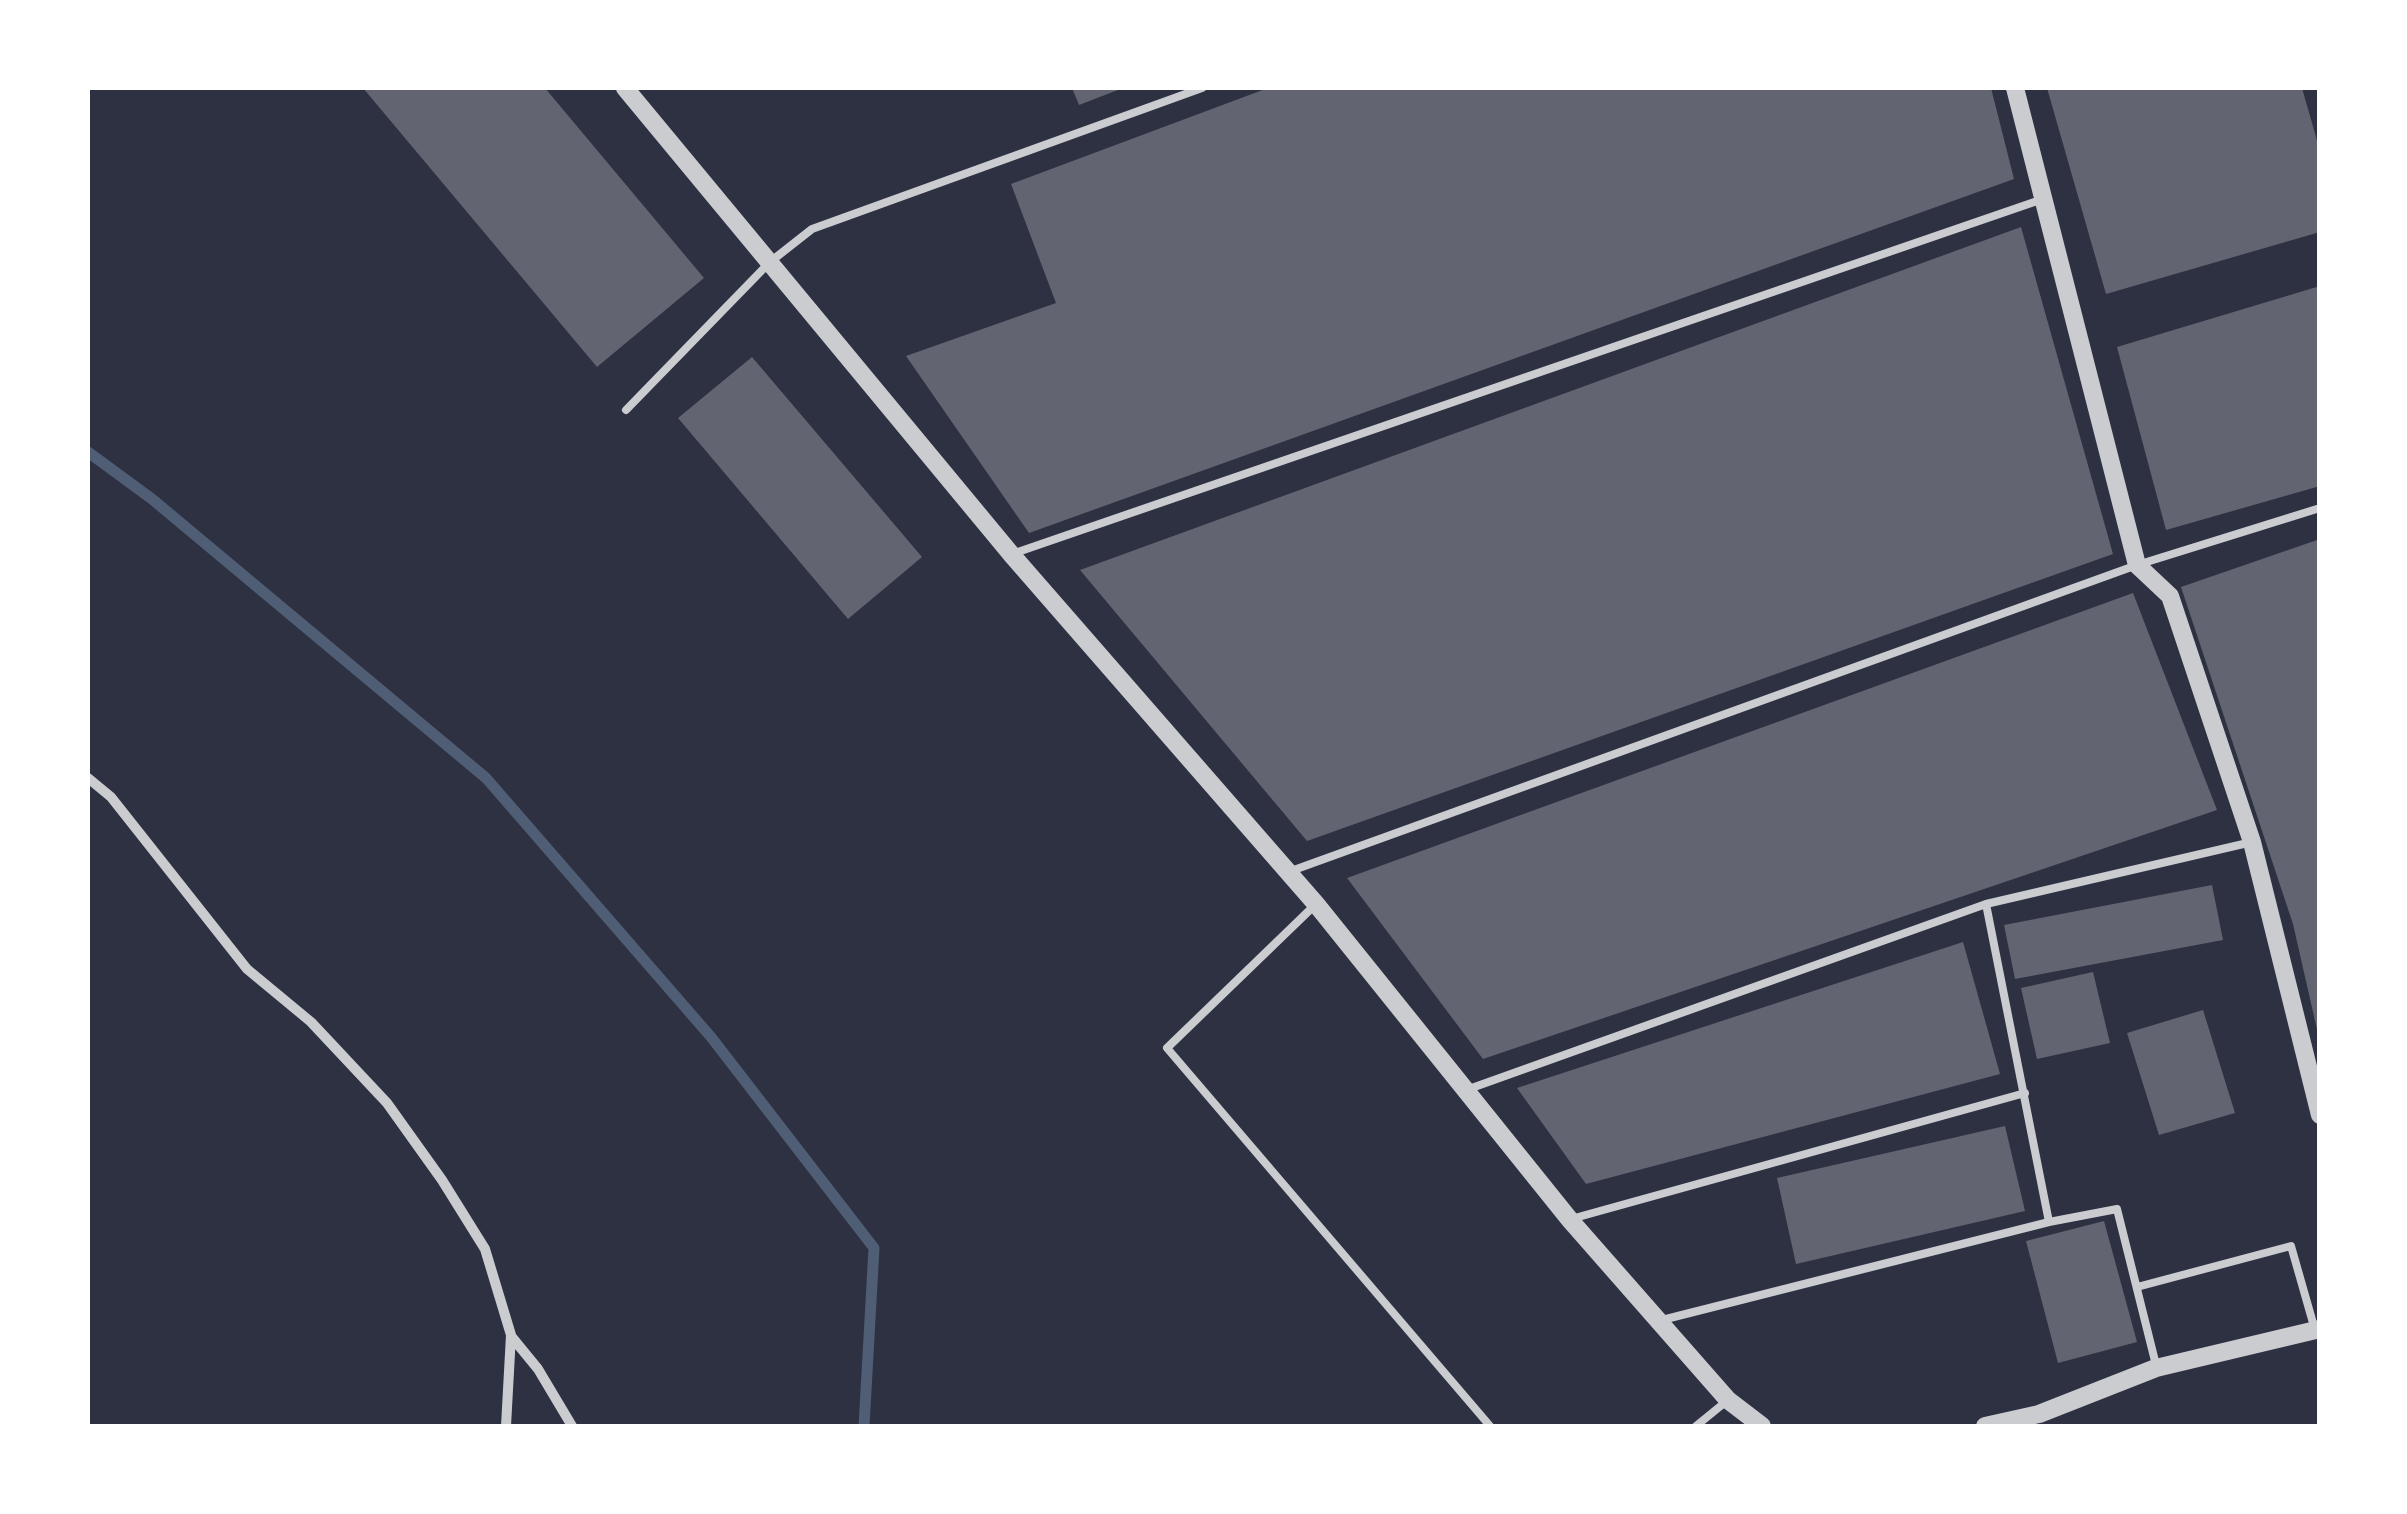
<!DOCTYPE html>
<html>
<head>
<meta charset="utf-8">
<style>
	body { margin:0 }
	#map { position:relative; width:2407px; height:1514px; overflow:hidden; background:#2d3142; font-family:"DejaVu Sans",sans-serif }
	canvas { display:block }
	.frame { position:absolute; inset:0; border:90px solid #fff; pointer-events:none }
</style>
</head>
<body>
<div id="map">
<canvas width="2407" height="1514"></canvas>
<div class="frame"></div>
</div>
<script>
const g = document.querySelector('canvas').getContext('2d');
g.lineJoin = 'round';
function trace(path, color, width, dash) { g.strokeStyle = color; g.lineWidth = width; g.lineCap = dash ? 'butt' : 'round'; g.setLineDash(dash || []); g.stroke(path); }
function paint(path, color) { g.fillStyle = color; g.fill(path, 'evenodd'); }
trace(new Path2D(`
	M88,452L152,499L486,778L711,1037L874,1248L864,1426`), '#4f5d75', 11);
paint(new Path2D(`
	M363,88H545L704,278L597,367Z
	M1072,88H1123L1079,105Z
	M1268,88H1991L2014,179L1029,533L906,356L1056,303L1011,184Z
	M2047,88H2302L2320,151V232L2106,294Z
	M2021,227L2113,554L1307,841L1080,570Z
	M2320,286V486L2166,530L2117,347Z
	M752,357L922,557L848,619L678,418Z
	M2320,539V1034H2318L2293,924L2181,587Z
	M2133,593L2217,810L1483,1059L1347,878Z
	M2212,885L2223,940L2015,979L2004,925Z
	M1963,942L2000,1074L1586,1184L1517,1088Z
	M2093,972L2110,1043L2037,1059L2021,988Z
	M2203,1010L2235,1113L2159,1135L2127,1033Z
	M2005,1126L2025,1211L1796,1264L1777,1178Z
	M2104,1221L2137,1342L2058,1363L2026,1241Z`), '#626471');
trace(new Path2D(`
	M626,410L770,262L812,229L1202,88
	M1012,554L2043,199
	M1291,871L2137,565L2320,508
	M1316,904L1167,1048L1490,1426
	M1466,1090L1986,904L2252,842
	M1571,1219L2025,1093
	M2049,1222L2117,1209L2156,1365
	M2137,1287L2291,1246L2315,1330
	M1662,1320L2049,1222L1986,904
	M1696,1426L1728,1400`), '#caccd0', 8);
trace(new Path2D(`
	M88,778L111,797L247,969L311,1022L387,1103L442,1180L485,1249L511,1335L506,1426
	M511,1336L538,1369L572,1426`), '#caccd0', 10);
trace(new Path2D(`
	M625,88L1011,554L1316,904L1570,1220L1728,1400L1762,1426
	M2015,88L2137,565L2170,596L2252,842L2320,1115
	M1985,1426L2039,1414L2156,1368L2320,1329`), '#caccd0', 18);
</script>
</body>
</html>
